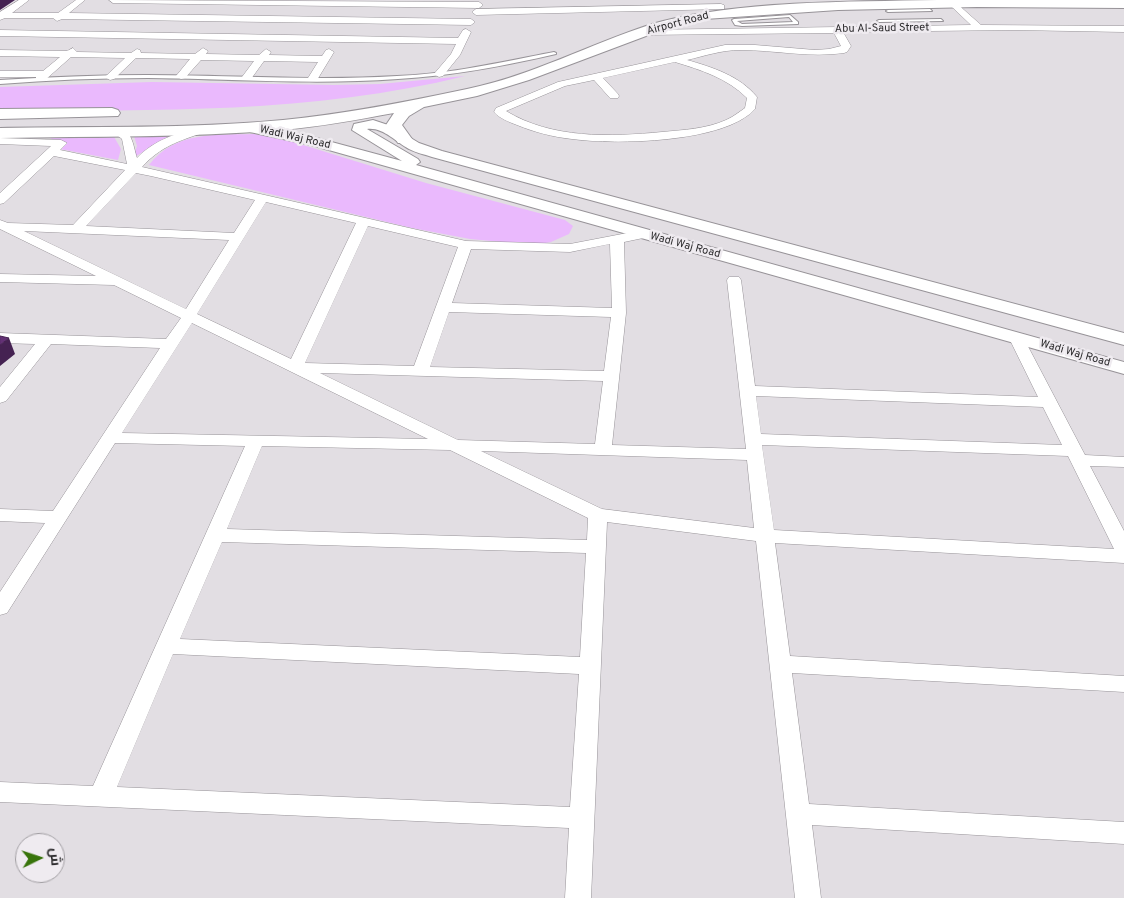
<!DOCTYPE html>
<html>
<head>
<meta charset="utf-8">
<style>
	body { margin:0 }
	#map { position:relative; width:1124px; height:898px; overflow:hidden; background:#e2dee3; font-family:Overpass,Cairo,sans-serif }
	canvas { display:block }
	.north { position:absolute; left:15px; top:833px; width:50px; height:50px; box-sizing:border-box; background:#efebf0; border:1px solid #a19ea2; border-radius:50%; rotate:86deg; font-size:14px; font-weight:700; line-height:20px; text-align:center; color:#2b2a2c }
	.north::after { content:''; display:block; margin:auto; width:18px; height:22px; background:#38740b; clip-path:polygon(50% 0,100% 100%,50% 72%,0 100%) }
</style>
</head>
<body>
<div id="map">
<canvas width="1124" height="898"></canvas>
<div class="north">ش</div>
</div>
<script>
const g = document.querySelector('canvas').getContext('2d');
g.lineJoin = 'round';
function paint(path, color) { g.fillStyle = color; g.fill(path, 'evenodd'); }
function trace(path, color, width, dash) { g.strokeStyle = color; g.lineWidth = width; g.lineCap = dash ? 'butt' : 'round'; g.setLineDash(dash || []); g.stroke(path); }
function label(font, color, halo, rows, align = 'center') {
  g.font = font + ' Overpass,sans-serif'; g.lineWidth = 5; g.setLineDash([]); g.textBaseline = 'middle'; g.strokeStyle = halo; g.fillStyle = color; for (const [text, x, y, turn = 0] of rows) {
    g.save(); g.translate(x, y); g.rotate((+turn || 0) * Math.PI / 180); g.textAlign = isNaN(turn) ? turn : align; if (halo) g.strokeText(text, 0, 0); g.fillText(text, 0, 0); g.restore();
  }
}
paint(new Path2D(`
	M465,76C313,114 156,110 0,111V87L152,82L334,85L380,84Z
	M254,134L287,140L426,183L565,220L573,226L569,234L551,242L534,245L470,239L412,228L149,165C175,131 216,135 254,134Z
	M48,135H113L121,149L118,160L60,149Z
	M171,135L133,158L137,146L134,136Z`), '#eab9fd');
const service = new Path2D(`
	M930,9L932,11L888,12L886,11L888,10Z
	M790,15L798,22V24L742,26L735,25L732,20L734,19ZM789,17L793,22L742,24L737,21Z
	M941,19L943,21L879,22L877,21L879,20Z
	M554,52L556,53V54C504,66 451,76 398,79C315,85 231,79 148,78C98,78 49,80 0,84V80C49,77 98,75 147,75C231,75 314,81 397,76C450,74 502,62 554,52Z`);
const minor = new Path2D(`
	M19,0H29L12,13H58L76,0H85L69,13L471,19L475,22L471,25L62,19L57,21L53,18H5L0,20V12Z
	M109,0L479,2L483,5L479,8L113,3Z
	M954,1L981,25L1124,26V32L1015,30L843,32L851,46L847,52L844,53C809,58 775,50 740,50C722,50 704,56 687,60C712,67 740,76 757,97L755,109C725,143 615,145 572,139C553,137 534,132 517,125C509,122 499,118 494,112L496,108L558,82L725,45H755L815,50L829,49L841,46L834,33L638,35V31L641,30L971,25L951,6V2ZM675,62C701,70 727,78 747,98L745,108C739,112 733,117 726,120C706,129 683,130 662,132C610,137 552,139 506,111L565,86L594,80L610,98H618L619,96L618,94L603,78Z
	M721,4L724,5V9L476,15L472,12L476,9Z
	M466,29L471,32L460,55L443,76L439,77L434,74L451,54L456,44L0,36V30L458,38L463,30Z
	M73,48L77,52L131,53L137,49L140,50L141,53L195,54L203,48L208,51L206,54L259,55L266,49L271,52L269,55L322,56L326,50L329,49L334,52L317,80L313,81L308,78L318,62L264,61L251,79L247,80L242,77L254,61L201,60L185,78L181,79L176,76L190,59L136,58L114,79L110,80L105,77L125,58L71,57L44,81H36V77H0V71H43L60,57L0,56V50L67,51Z
	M201,127L207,130L205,132C179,141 161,146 142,167L466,241L570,244L643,230L648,231L650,234L648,237L624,242L626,313L612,445L746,449L727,280L729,277H739L741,280L755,386L1038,397L1009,338L1012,335H1022L1085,455L1124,457V467L1090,466L1124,531V563L775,543L790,656L1124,676V692L792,673L809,804L1124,822V844L812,825L821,898H795L756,541L607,522L591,898H565L569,828L0,802V782L93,786L245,446L115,443L7,613L0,615V592L45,523L0,521V509L53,511L160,348L51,344L6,401L0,403V387L35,344L0,343V333L166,339L181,318L114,285L0,282V274L96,276L0,229V220L8,223L73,225L125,170L54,156L4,203L0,204V193L51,146L0,144V138L61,140L67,143L60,150L127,164L122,139L112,131L114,129C132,125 133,146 137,158C154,140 177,133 201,127ZM136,173L151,176L255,200L234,233L86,226ZM266,202L356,223L291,359L197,314ZM368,226L458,247L414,366L305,363ZM24,231L229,240L186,309ZM610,244L612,308L452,303L471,249L570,252ZM449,312L611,317L604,371L430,367ZM192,323L428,439L122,433ZM320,373L603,381L595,444L458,440ZM756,396L1043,407L1062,445L761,434ZM762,445L1068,456L1114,549L774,530ZM262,446L450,450L588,518L587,540L227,529ZM481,451L747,460L754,528L602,509ZM222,542L586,553L580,657L180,639ZM173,654L579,674L570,807L117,787Z`);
const tertiary = new Path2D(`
	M373,120L391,126L419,143L442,151L1124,333V345L432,157C424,154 416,153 409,149C396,142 383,127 367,129L418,159L420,162L416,165L1124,362V374L311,145L245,131L238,127L245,123L313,137L402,161L352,130L354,124Z`);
const primary = new Path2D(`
	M938,0H1124V8L977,7L838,10L705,19L662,30L529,80L477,96L424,107L409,116L402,125L412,139L410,143H398L386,125L394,113C356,120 319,127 281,130C188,138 93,136 0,138V128C94,126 189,129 283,120C344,114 406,102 467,89C531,76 590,44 652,24C738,0 847,2 938,0Z
	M112,108L118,110L120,113L118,116L0,119V109Z`);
trace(service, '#979398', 2);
trace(minor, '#979398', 1);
trace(tertiary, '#979398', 2);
trace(primary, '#979398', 2);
paint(service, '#fff');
paint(minor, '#fff');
paint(tertiary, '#fff');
paint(primary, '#fff');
paint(new Path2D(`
	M0,0H15L0,10Z
	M9,338L15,354L0,366V345Z`), '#452252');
const building = new Path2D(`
	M0,336L9,338L0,345Z`);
paint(building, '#633175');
trace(building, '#452252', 1);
label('11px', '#2b2a2c', '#efebf0', [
	["Airport Road",678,24,-15],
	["Abu Al-Saud Street",882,29,-1],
	["Wadi Waj Road",295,138,13],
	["Wadi Waj Road",685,246,15],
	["Wadi Waj Road",1075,354,16]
]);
</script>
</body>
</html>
